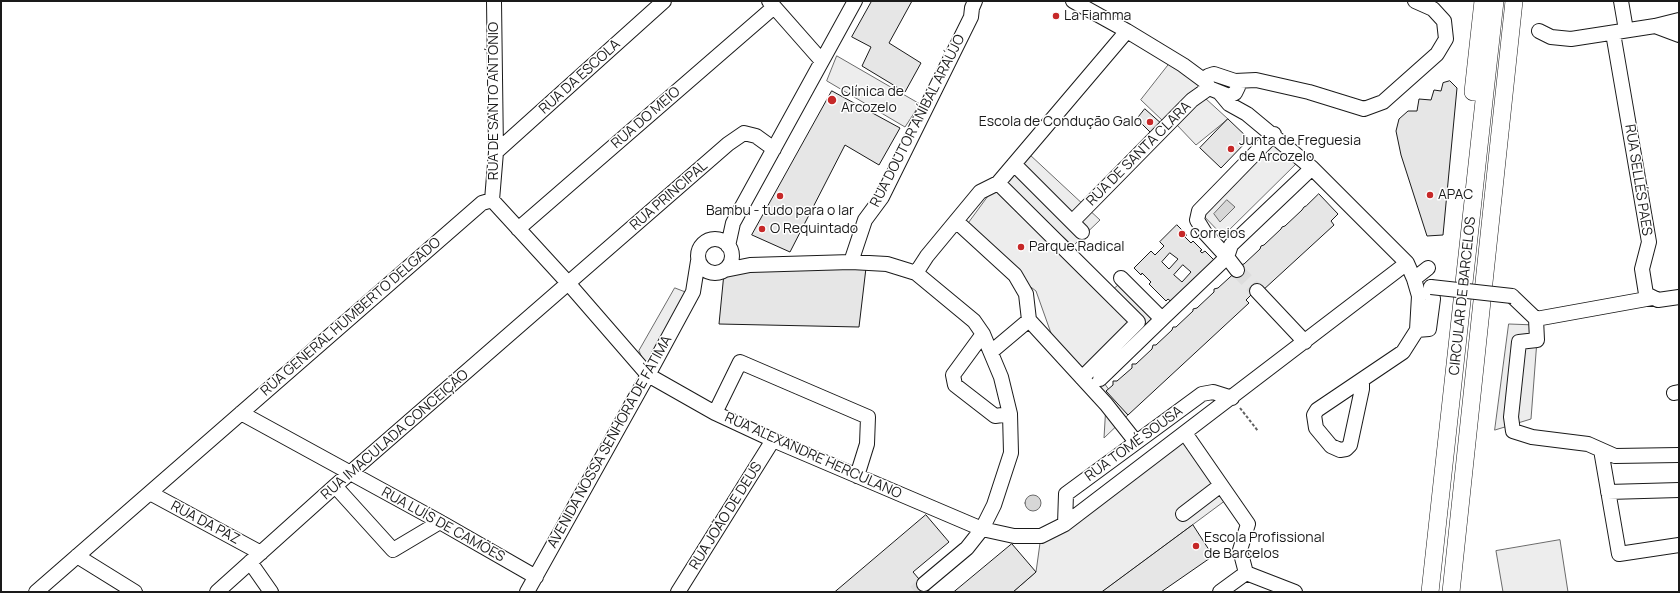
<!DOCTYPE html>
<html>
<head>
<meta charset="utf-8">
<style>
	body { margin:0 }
	#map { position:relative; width:1680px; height:593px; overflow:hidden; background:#fff; font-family:Manrope,sans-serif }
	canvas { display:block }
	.frame { position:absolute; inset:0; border:2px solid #1a1a1a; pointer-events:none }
</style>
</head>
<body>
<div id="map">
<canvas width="1680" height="593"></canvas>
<div class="frame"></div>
</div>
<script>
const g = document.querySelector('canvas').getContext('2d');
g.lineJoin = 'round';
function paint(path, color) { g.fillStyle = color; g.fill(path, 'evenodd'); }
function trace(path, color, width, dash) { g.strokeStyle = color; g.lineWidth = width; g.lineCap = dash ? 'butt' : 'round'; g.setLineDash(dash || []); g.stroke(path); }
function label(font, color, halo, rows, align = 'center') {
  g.font = font + ' Manrope,sans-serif'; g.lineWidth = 3; g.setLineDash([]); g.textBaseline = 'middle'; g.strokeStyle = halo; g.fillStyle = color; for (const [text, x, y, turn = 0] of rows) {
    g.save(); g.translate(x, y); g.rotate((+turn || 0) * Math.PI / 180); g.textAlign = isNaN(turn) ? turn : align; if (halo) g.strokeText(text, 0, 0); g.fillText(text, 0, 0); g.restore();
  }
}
const built = new Path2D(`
	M837,56L920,104L905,127L827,81Z
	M1170,63L1199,85L1164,122L1141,100Z
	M1205,98L1228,119L1196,145L1176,124Z
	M1274,134L1301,159L1223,236L1199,211Z
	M1029,154L1100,220L1073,246L1004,183Z
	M998,183L1111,291L1118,285L1163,328L1108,381L1097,370L1095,371L1128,415L1104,438L1106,404L1057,350L1036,291L1015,275L965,228Z
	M675,288L688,293L646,366L639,351Z
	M1509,324L1536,325L1537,340L1531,419L1495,430Z
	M1185,438L1230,497L1102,592H1013L1036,572L1041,536Z
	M1560,540L1568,592H1503L1496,551Z`);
paint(built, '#ededed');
trace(built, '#6a6a6a', 1);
const water = new Path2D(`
	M1227,200L1235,207L1220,222L1214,214Z
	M1025 503a8 8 0 1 1 16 0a8 8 0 1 1-16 0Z`);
paint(water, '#d7d7d7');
trace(water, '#6a6a6a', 1);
const building = new Path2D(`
	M872,1H912L889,43L921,63L905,92L862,66L871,47L852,37Z
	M1450,81L1457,88L1443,235L1427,236L1401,155L1396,131L1399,119L1408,111H1417L1419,99L1431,100L1434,90L1441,91L1443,83Z
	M832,91L900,128L879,165L845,145L790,252L752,235Z
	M1145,109L1163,125L1153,135L1137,119Z
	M1228,119L1249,139L1221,168L1200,148Z
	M1319,194L1338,214L1331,221L1334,225L1262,291L1259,287L1246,300L1249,303L1128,415L1106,391L1113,385V381H1117L1132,368V364H1136L1152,349L1153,345H1156L1172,330L1173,327H1176L1193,311V309L1197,308L1214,292V289L1218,288L1240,268V265L1244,264L1260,249L1261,246L1264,245L1281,229L1282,227L1285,226L1302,210L1304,207L1306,206Z
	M1177,225L1187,235L1185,237L1191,243L1193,241L1202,250L1200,251L1202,253L1205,251L1215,261L1173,303L1168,299L1166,301L1149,284L1151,282L1142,273L1141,275L1134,268L1151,251L1155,255L1164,246L1160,242ZM1170,253L1178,259L1169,269L1162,262ZM1183,265L1191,272L1182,282L1174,275Z
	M866,268L859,327L719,324L724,273Z
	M926,515L949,542L913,572L930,592H835Z
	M1193,525L1213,556L1161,592H1102Z
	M1012,544L1036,572L1013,592H954Z`);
paint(building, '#e6e6e6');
trace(building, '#1a1a1a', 1);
trace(new Path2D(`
	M1237,270L1257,291
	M915,592L924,584`), '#ddd', 14, [14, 7]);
const minor = new Path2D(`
	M769,1L821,60
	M1073,1L1127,31L1183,65L1206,82L1209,88L1229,96L1235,93L1238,87L1235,81L1214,74L1208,76L1206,82
	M1621,1L1626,30
	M1655,26L1679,35
	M1539,31L1551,37L1571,39L1655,26L1679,20
	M1613,33L1649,242L1642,269L1646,294L1658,300L1679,297
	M1235,81L1256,80L1309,92L1364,109L1383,102L1437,54L1446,39L1444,21L1433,9L1415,1
	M1219,92L1229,104L1247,114L1312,168L1407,263L1414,279L1419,296L1417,330L1403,352L1317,410L1314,415L1316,428L1331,446L1340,450L1346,449L1350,445L1362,389V380
	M1274,134L1199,211L1197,220L1205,233L1227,257L1231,245L1312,168
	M496,152L664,1
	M1014,164L1082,232
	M998,183L1138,322L1082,378
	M492,200L496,152L494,1
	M956,221L1015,275L1026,294L1029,320L1106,404L1136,442
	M1072,222L1192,100L1209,88
	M518,229L774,7
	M698 256a17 17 0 1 1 34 0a17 17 0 1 1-34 0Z
	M728,246L733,223L855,1
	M851,262L865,220L882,197L971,17L972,8L975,1
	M725,270L750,265L851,262L887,264L916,273L974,321L983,334L1001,377L1010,414L1011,453L994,505L982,529L967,548L924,584
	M916,273L927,256L980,192L998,183L1127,31
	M1121,278L1162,319L1227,257L1237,270
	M1414,279L1428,268
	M1257,291L1305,342
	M1512,296L1536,319L1537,340L1519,342L1511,417L1513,431L1532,437L1588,444L1615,456L1679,455
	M1536,319L1652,298
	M1417,330L1429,329L1433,299L1431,287
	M983,334L953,375L955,385L995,416L1010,414
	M991,352L1029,320
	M1100,379L1162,319
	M1674,393L1679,392
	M241,413L440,522L536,577
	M715,413L740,362L868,417L867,444L857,476
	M1185,433L1248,524L1240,550L1246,573
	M1601,450L1619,554L1679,545
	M335,486L393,550L440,522
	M1608,492L1679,490
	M150,493L261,553
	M1183,514L1221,485
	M1065,524L1066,494L1202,394L1213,392L1232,398
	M77,556L135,592
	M250,562L271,592
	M1246,573L1295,592
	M36,592L482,203L492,200L569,284L648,375L715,413L773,440L982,529L1014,536H1041L1065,524L1407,263
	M217,592L335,486L728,144L744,133L756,136L774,149
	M527,592L648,375L693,292L698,261
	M678,592L773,440
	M1220,592L1246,573`);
const major = new Path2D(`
	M1473,92L1483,1
	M1430,592L1495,1
	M1451,592L1514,1`);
trace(minor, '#1a1a1a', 16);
trace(major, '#1a1a1a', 18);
trace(new Path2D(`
	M1240,408L1258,431`), '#5f5f5f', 2, [3, 2]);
trace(minor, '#fff', 14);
trace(major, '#fff', 17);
const minorBridge = new Path2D(`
	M1431,287L1512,296`);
trace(minorBridge, '#1a1a1a', 16, []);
trace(minorBridge, '#fff', 14);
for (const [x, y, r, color] of [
	[1056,16,4,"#c62828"],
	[832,100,5,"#c62828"],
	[1150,122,4,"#c62828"],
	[1231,149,4,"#c62828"],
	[1430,195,4,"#c62828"],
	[780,196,4,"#c62828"],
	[762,229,4,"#c62828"],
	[1182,234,4,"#c62828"],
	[1021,247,4,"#c62828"],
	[1196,546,4,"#c62828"]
]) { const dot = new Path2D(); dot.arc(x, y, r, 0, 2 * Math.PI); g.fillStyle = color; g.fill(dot); trace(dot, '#fff', 1.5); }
label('14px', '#1a1a1a', '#fff', [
	["La Fiamma",1064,16],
	["Clínica de",841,92],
	["Arcozelo",841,108],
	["Escola de Condução Galo",1142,122,"right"],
	["Junta de Freguesia",1239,141],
	["de Arcozelo",1239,157],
	["APAC",1438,195],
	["Bambu - tudo para o lar",780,211,"center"],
	["O Requintado",770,229],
	["Correios",1190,234],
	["Parque Radical",1029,247],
	["Escola Profissional",1204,538],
	["de Barcelos",1204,554]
], 'left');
label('14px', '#1a1a1a', '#fff', [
	["RUA DA ESCOLA",580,77,-42],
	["RUA DE SANTO ANTÓNIO",494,101,-90],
	["RUA DO MEIO",646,118,-41],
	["RUA DOUTOR ANÍBAL ARAÚJO",918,121,-63],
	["RUA DE SANTA CLARA",1139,154,-45],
	["RUA SELLÉS PAES",1638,180,81],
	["RUA PRINCIPAL",669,196,-41],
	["CIRCULAR DE BARCELOS",1463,296,-84],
	["RUA GENERAL HUMBERTO DELGADO",351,317,-41],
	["RUA IMACULADA CONCEIÇÃO",395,435,-41],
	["AVENIDA NOSSA SENHORA DE FÁTIMA",610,442,-61],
	["RUA TOMÉ SOUSA",1134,444,-36],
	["RUA ALEXANDRE HERCULANO",813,456,24],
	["RUA JOÃO DE DEUS",726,516,-58],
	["RUA DA PAZ",205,523,28],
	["RUA LUÍS DE CAMÕES",443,525,29]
]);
</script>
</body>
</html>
